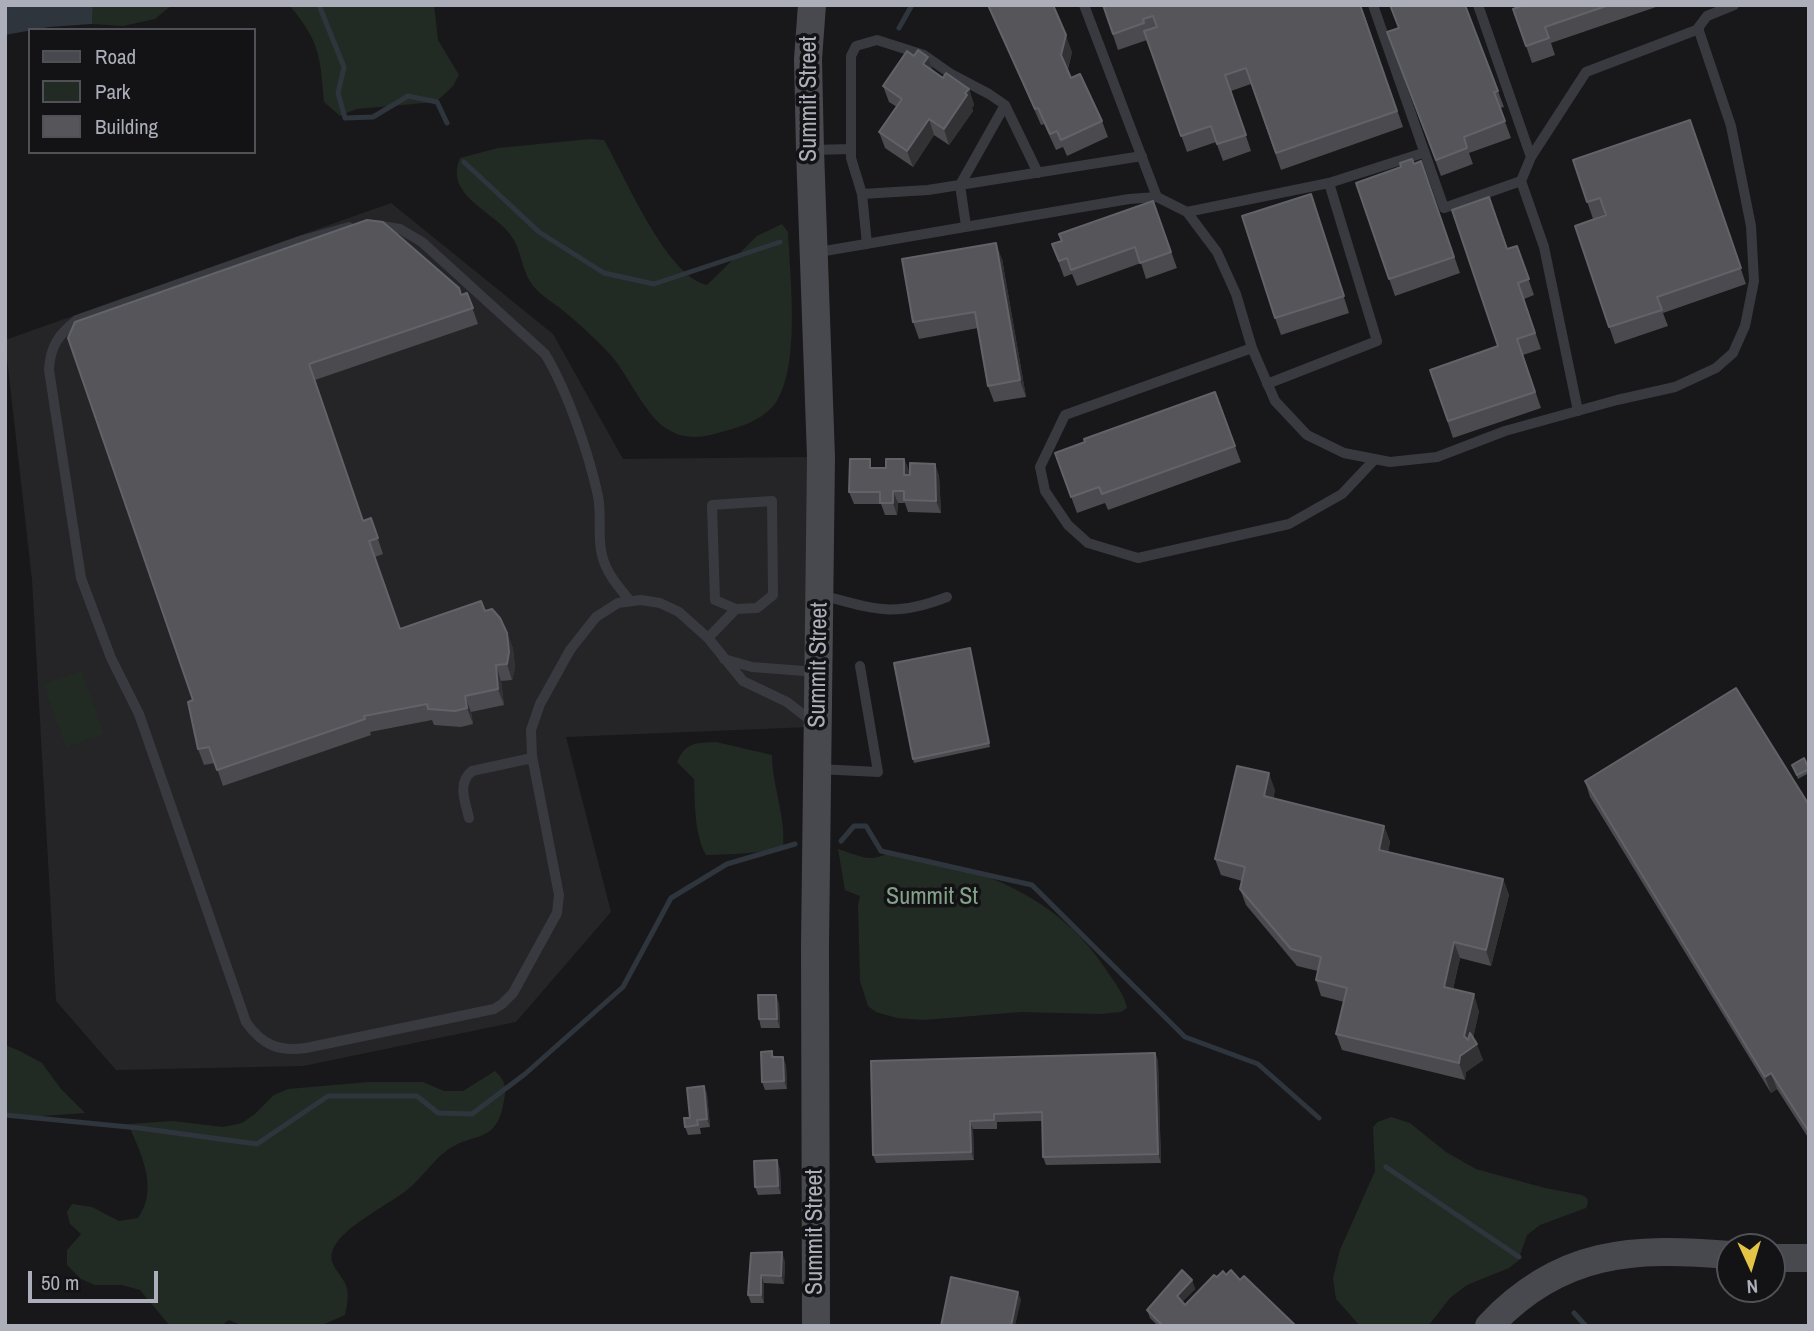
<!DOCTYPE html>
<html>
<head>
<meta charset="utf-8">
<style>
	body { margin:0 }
	#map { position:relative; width:1814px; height:1331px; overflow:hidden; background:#18181a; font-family:"Archivo Narrow",sans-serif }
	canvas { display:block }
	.frame { position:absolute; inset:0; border:7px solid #acaeb9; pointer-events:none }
	.legend { position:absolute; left:28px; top:28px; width:228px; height:126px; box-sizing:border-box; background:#131315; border:2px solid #505157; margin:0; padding:9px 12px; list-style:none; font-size:21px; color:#acaeb9 }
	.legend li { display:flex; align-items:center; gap:14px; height:35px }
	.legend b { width:35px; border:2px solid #505157 }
	.north { position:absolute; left:1716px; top:1233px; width:70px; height:70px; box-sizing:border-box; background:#131315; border:2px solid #505157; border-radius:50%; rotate:176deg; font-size:19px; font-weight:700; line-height:28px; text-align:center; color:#acaeb9 }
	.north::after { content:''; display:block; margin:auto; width:24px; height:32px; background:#e3c447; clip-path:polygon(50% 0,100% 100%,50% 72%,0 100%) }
	.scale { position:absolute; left:28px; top:1271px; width:130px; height:32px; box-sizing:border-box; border:4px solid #acaeb9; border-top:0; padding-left:9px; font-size:21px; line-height:24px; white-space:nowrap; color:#acaeb9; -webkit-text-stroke:5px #131315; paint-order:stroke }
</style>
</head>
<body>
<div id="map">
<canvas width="1814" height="1331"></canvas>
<div class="frame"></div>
<ul class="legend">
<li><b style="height:9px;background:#48484f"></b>Road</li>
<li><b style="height:19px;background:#222a24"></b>Park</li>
<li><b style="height:19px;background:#55555a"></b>Building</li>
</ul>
<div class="north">N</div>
<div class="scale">50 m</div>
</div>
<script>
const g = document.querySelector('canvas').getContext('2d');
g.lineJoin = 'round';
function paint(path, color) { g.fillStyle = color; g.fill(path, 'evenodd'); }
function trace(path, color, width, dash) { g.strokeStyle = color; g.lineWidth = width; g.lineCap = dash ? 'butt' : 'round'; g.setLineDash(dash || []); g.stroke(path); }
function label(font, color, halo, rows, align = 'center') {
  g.font = font + ' "Archivo Narrow",sans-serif'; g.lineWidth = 7; g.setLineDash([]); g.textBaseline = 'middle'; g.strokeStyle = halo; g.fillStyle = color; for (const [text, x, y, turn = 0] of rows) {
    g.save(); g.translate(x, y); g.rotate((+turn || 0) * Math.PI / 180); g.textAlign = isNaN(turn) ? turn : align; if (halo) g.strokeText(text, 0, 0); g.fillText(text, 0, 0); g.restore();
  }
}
paint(new Path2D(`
	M391,203L553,334L623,459L808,457L810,727L566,737L611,912L516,1022L303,1066L116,1070L56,1001L32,580L5,340Z`), '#252427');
paint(new Path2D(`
	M93,5H172L155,19L123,26L92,24Z
	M289,5H434L438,40L459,75L453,86L436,102L356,109L340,116L324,102C320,56 320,41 289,5Z
	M590,139L604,140C625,176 666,276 707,285L757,236L782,224L788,232C790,276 800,360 778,399C767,418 744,426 725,431C703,438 684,441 664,427C645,413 629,378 614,359C599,341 578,323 560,308C552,302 542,296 535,288C523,275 522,255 514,240C499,212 443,198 460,158L498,148Z
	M82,671L104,734L66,748L43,684Z
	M716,742L772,755C772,786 786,816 783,847C759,854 731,854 706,855C694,834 695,802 694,779L677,762C686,742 695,743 716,742Z
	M838,849C848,852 859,857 869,858C878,859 889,851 899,853C982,867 1060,898 1107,971C1114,982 1125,995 1127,1008L1121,1012L1100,1014L1021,1012L924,1020L897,1018L876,1012L868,1006L860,981L858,905L860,896L845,890Z
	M5,1045L20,1051L42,1063L61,1089L85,1113L27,1117L5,1114Z
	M495,1071C505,1081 507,1086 504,1100C497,1147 472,1130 445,1152C431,1163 421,1179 407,1190C389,1204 350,1224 338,1241C323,1260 337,1268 345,1283C350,1294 347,1304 345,1315L320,1326H243L229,1320L221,1326H170L140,1290L122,1285H95L81,1279L67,1265V1250L81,1234L70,1224L67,1212L72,1204L92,1207L119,1221L138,1218C159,1189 141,1153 128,1124L173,1121L223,1127L242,1123L255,1114L274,1095L288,1089L368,1082H423L444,1091H463Z
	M1391,1117L1410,1123L1446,1152L1476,1169L1545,1188L1582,1195L1587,1198L1588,1202L1586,1208L1540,1225L1527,1235L1518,1261L1509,1268L1467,1285L1450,1298L1428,1326H1360L1336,1299L1333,1278L1340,1250L1375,1171L1373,1127L1378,1122Z`), '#222a24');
paint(new Path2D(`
	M5,5H93L92,24L49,27L5,35Z`), '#2f353d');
trace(new Path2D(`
	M319,5L344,67L338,93L345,118L373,117L408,96L437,102L447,123
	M899,28L912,5
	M464,162L539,232L604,273L654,284L780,242
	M841,841L854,826H866L881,851L1032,885L1185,1037L1258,1064L1319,1118
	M5,1115L139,1128L257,1144L328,1096H417L438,1113L472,1114L525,1074L623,987L671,898L727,864L795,844
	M1386,1167L1519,1257
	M1574,1313L1586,1326`), '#2f353d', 5);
trace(new Path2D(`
	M1084,5L1157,197
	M1373,5L1444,208L1521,181L1531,157L1586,72L1699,29
	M1478,5L1531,157
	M812,150L851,149
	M1521,181L1544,247L1578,411
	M1329,183L1423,153
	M862,194L851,158V56L856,46L877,40L924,55L951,74L989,94L1005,105L1038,173
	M1187,212L1329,183L1377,341L1267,384
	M375,225L400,229L422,242L545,354C567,390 589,454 598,496C602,516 597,537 602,555C606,573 619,587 630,601
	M966,226L960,185L1005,105
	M349,227L303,240L77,320C59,334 50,346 49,370L81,578L111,658L139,714L246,1022C262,1045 279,1052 306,1048L494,1009L502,1004L513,993L557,913L559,895L532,756L531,730L540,704L570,650L596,617L618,603L641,600L660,603L679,612L708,638L743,681L787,702L814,723
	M867,244L862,194L928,190L1142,156
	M813,253L1129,199L1157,197L1187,212L1217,252L1236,294L1252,348L1275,401L1307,435L1344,453L1390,462L1437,457L1505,431L1617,400L1675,387L1716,368L1733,353L1745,326L1754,281L1751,226L1731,126L1698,28L1707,16L1734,5
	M1252,348L1065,415L1040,467L1045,491L1068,525L1088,543L1138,558L1289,524L1342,494L1375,459
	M821,595C874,609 893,618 947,597
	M708,638L736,609L715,600L712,505L772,501L773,595L757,608L736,609
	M724,659L752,667L817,672
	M818,769L878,772L860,666
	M469,818C465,801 457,783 472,771L532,758`), '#393a3f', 10);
trace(new Path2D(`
	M812,5L808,59L810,150L821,457L815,946L816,1326
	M1772,1258H1809
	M1489,1326C1560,1250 1633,1247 1730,1255`), '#48484f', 28);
paint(new Path2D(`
	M988,5L1072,52L1068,69L1071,78L1102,121L1108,137L1067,156L1063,147L1056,150L1044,124L1041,125Z
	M1103,5H1361L1403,127L1281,170L1251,84L1231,91L1251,151L1223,161L1216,142L1187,152L1147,40L1118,50Z
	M1465,5L1504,107L1500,108L1511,138L1469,153L1473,164L1441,176L1387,32Z
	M1524,5H1662L1551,43L1555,55L1532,63L1513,9Z
	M933,70L943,78L969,89L974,105L972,108L973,111L949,145L934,135L913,167L885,148L879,132L897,107L889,102L883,86Z
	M1690,120L1746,284L1663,313L1668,326L1615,344L1575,226L1606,215L1605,214L1593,219L1573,160Z
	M1421,161L1460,273L1395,296L1356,183Z
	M1153,201L1177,268L1146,279L1141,263L1077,286L1072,274L1064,277L1052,244Z
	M1316,210L1349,313L1281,335L1275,318Z
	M1517,246L1534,295L1524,299L1541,349L1523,355L1541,408L1453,438L1430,370L1498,346L1507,249Z
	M1002,259L1026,397L994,402L988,386L978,328L919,339L913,322Z
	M467,293L478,324L315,380L363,521L371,518L383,554L375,557L400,629L485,611L507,633L513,649L515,668L512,680L501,681L504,705L471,712L473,724L461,727L434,725L432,720L370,732L371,735L223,786L215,763L204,765L198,749L193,700L68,338L461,295Z
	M1215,392L1241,462L1108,510L1105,503L1077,513L1055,453Z
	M904,459L909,471V475L935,464L939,476L941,513L908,512L905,503H898L897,515H885L881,504H854L849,492L873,468H886Z
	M971,652L990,747L914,763L913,759Z
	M1792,765L1809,768V773L1798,779Z
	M1585,781L1809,805V1139L1777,1089L1771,1093L1590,797Z
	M1275,790L1273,799L1384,826L1390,842L1388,852L1503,879L1509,895L1491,966L1460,958L1453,989L1479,1011L1473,1038L1483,1060L1466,1072L1465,1080L1342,1050L1336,1034L1344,1002L1321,996L1316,980L1318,971L1297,966L1246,905L1240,889L1242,881L1221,875L1215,859Z
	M779,1003L780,1028H761L759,1019Z
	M772,1051L774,1057L786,1065L787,1089L765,1090L762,1082Z
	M1155,1053L1158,1061L1161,1163L1046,1165L1043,1157L1042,1121L997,1122V1129H973L974,1160L876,1163L873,1155Z
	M704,1086L707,1094L710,1127L700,1128L701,1134L688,1135L685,1127L690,1118Z
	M780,1169L781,1194L758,1195L755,1187Z
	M751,1253L785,1261L784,1284L764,1283V1303H751L748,1295Z
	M1226,1275L1240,1280L1296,1326H1158L1150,1318L1147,1310L1192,1280L1195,1289L1182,1302L1185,1305L1217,1277Z`), '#4a4a4f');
paint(new Path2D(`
	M1066,35L1072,52L1067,71L1061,55Z
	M928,57L934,73L923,64Z
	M969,89L974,105L972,108L973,111L949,145L944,129Z
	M929,119L934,135L913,167L907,151Z
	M996,243L1002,259L1026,397L1020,380Z
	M904,459L909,471L908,487L904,475Z
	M935,464L939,476L941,513L936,501Z
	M893,491L898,503L897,515L893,503Z
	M507,633L513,649L515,668L512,680L507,664Z
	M496,665L501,681L504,705L498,689Z
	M465,696L471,712L473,724L467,708Z
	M1269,773L1275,790L1270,813L1264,796Z
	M1384,826L1390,842L1385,866L1379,850Z
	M1503,879L1509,895L1491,966L1486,950Z
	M1454,942L1460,958L1450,1003L1444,987Z
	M1474,994L1479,1011L1471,1048L1477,1044L1483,1060L1466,1072L1465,1080L1459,1063Z
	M776,995L779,1003L780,1028L777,1019Z
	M1155,1053L1158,1061L1161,1163L1158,1154Z
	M783,1057L786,1065L787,1089L784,1081Z
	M1771,1073L1777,1089L1771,1093L1765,1077Z
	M704,1086L707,1094L710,1127L707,1119Z
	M970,1121L973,1129L974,1160L971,1152Z
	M777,1160L780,1169L781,1194L778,1186Z
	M782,1252L785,1261L784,1284L781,1276Z
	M761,1275L764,1283V1303L761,1295Z
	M1192,1280L1195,1289L1180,1304L1177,1296Z
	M1018,1292L1021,1300L1015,1326H1011Z`), '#323235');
const building = new Path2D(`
	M988,5H1053L1066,35L1061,55L1071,78L1080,74L1102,121L1061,140L1057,131L1050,134L1038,108L1035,109Z
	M1103,5H1360L1397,111L1276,153L1246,68L1225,75L1246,135L1217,144L1211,126L1181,136L1144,31L1157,27L1153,16L1143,19L1144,23L1113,34Z
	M1390,5H1465L1498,91L1494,92L1505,121L1464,137L1467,148L1436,160L1387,32L1399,28Z
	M1524,5H1609L1545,27L1549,38L1526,46L1513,9Z
	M918,50L928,57L923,64L943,78L946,73L969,89L965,93L967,95L944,129L929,119L907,151L879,132L902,99L883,86L907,51L914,56Z
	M1690,120L1741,268L1657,297L1662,310L1609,327L1575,226L1606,215L1600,198L1587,202L1573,160Z
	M1412,159L1414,164L1421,161L1454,257L1389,279L1356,183L1401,167L1400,163Z
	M1311,194L1344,296L1275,318L1242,216Z
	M1489,197L1507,249L1517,246L1529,279L1518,283L1535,333L1517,339L1535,392L1448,421L1430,370L1498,346L1452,210Z
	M1153,201L1171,252L1140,263L1135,247L1071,270L1067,258L1059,261L1052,244L1062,241L1059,234Z
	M367,220L383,222L459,288L461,295L467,293L473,308L309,364L363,521L371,518L378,538L369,541L400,629L481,601L485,611L492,609L500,618L507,633L509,652L507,664L496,665L498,689L465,696L467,708L455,711L428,709L427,704L364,716L365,719L217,770L209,747L198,749L188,702L193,700L68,338L75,322Z
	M996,243L1020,380L988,386L975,312L913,322L902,259Z
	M1215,392L1235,446L1102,494L1099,487L1071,497L1055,453L1085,442L1084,439Z
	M850,459H870V468H886V459H904V475H910V463L935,464L936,501L904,500V491H893V503H880V492H849Z
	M970,648L989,743L913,759L894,663Z
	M1736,688L1809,805V1132L1771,1073L1765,1077L1585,781Z
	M1804,758L1809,769L1797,775L1792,765Z
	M1237,766L1269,773L1264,796L1384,826L1379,850L1503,879L1486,950L1454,942L1444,987L1474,994L1464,1036L1468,1040L1470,1033L1477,1044L1460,1056L1459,1063L1336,1034L1347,988L1316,980L1321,957L1291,949L1240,889L1245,867L1215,859Z
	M758,995H776L777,1019H759Z
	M772,1051V1057H783L784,1081L762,1082L761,1052Z
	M1155,1053L1158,1154L1043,1157L1042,1112L994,1114V1120L970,1121L971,1152L873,1155L871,1061Z
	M704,1086L707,1119L697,1120L698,1125L685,1127L684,1118H690L687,1088Z
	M777,1160L778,1186L755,1187L754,1161Z
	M782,1252L781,1276L761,1275V1295H748L751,1253Z
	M1182,1270L1192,1280L1177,1296L1185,1305L1214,1275L1217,1277L1223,1271L1226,1275L1231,1270L1240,1280L1244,1276L1296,1326H1170L1169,1325L1163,1326L1147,1310Z
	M951,1277L1018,1292L1011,1326H941Z`);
paint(building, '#55555a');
trace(building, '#626369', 2);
label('24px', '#acaeb9', '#131315', [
	["Summit Street",810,99,-90],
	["Summit Street",819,665,-89],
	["Summit Street",816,1232,-90]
]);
label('24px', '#84a28a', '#131315', [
	["Summit St",932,898]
]);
</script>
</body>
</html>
